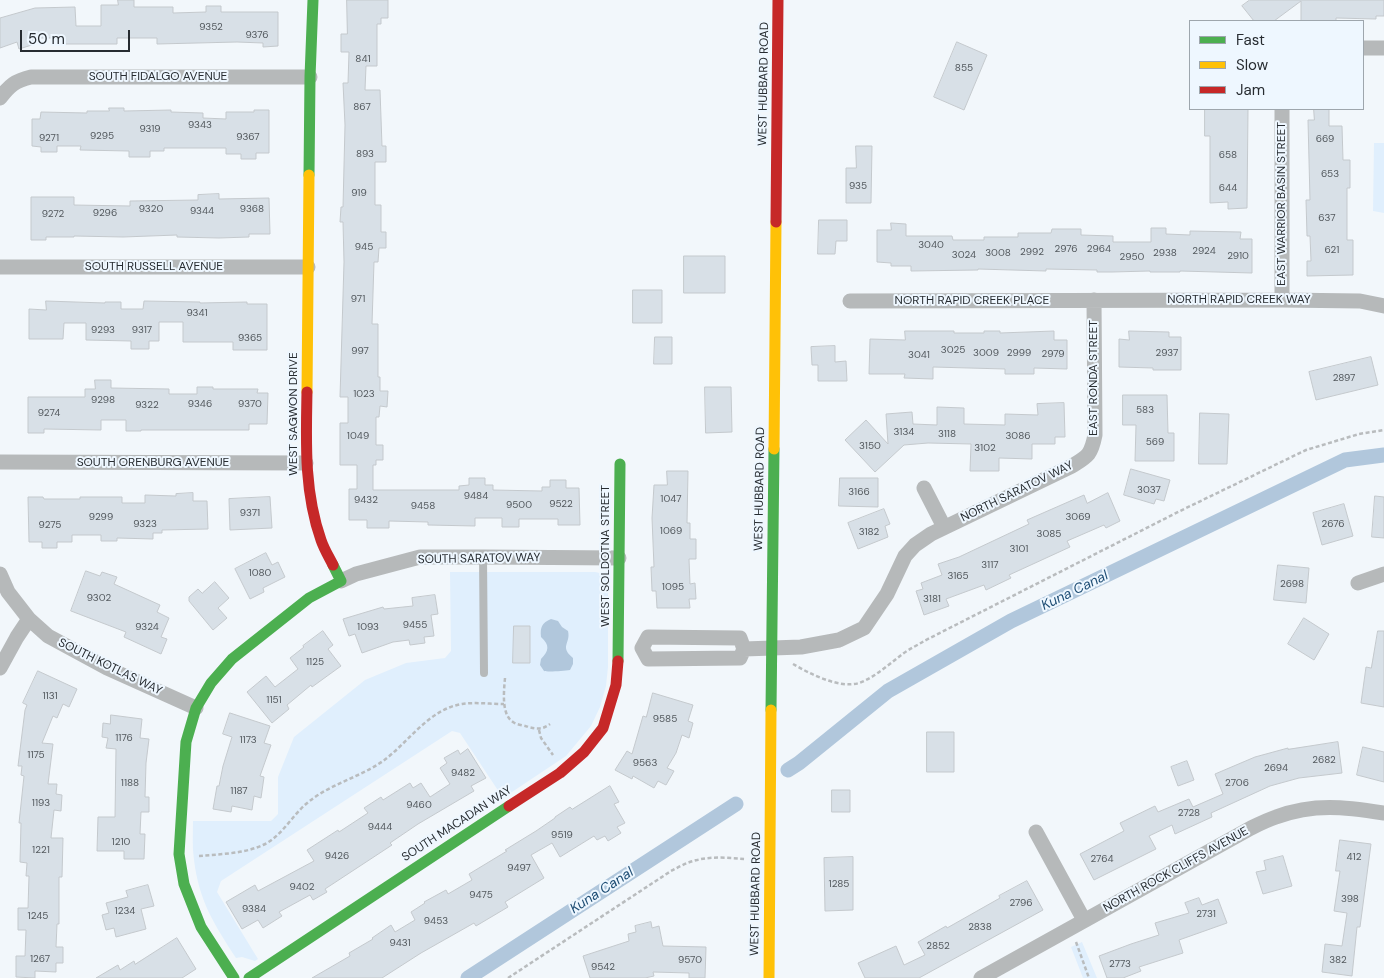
<!DOCTYPE html>
<html>
<head>
<meta charset="utf-8">
<style>
	body { margin:0 }
	#map { position:relative; width:1384px; height:978px; overflow:hidden; background:#f2f7fb; font-family:"DM Sans",sans-serif }
	canvas { display:block }
	.legend { position:absolute; left:1189px; top:20px; width:175px; height:90px; box-sizing:border-box; background:#eef7ff; border:1px solid #9ea6ad; margin:0; padding:6px 9px; list-style:none; font-size:15px; color:#272c31 }
	.legend li { display:flex; align-items:center; gap:10px; height:25px }
	.legend b { width:25px; border:1px solid #9ea6ad }
	.scale { position:absolute; left:20px; top:30px; width:110px; height:22px; box-sizing:border-box; border:2px solid #272c31; border-top:0; padding-left:6px; font-size:15px; line-height:18px; white-space:nowrap; color:#272c31; -webkit-text-stroke:4px #eef7ff; paint-order:stroke }
</style>
</head>
<body>
<div id="map">
<canvas width="1384" height="978"></canvas>
<ul class="legend">
<li><b style="height:6px;background:#4caf50"></b>Fast</li>
<li><b style="height:6px;background:#ffc107"></b>Slow</li>
<li><b style="height:6px;background:#c62828"></b>Jam</li>
</ul>
<div class="scale">50 m</div>
</div>
<script>
const g = document.querySelector('canvas').getContext('2d');
g.lineJoin = 'round';
function paint(path, color) { g.fillStyle = color; g.fill(path, 'evenodd'); }
function trace(path, color, width, dash) { g.strokeStyle = color; g.lineWidth = width; g.lineCap = dash ? 'butt' : 'round'; g.setLineDash(dash || []); g.stroke(path); }
function label(font, color, halo, rows, align = 'center') {
  g.font = font + ' "DM Sans",sans-serif'; g.lineWidth = 4; g.setLineDash([]); g.textBaseline = 'middle'; g.strokeStyle = halo; g.fillStyle = color; for (const [text, x, y, turn = 0] of rows) {
    g.save(); g.translate(x, y); g.rotate((+turn || 0) * Math.PI / 180); g.textAlign = isNaN(turn) ? turn : align; if (halo) g.strokeText(text, 0, 0); g.fillText(text, 0, 0); g.restore();
  }
}
paint(new Path2D(`
	M1374,143H1384V213L1373,211Z
	M450,572H595C603,573 605,577 608,584V667L606,686L600,707L591,726L566,756L503,798L460,733L452,731L221,881L217,892L258,959L255,961L242,957L236,958C214,924 199,901 194,860C192,847 193,834 193,821H271L278,814V777L294,737L365,680L406,663L445,658L451,651Z
	M1082,942L1097,978H1083L1071,947Z`), '#e0effd');
paint(new Path2D(`
	M551,619L558,621L562,627L568,631C571,644 559,646 573,658V664L570,670C564,671 548,672 544,671L540,665L541,659C549,651 550,645 541,637C540,627 542,623 551,619Z`), '#b1c7dc');
trace(new Path2D(`
	M788,770L799,763L888,691L1011,621L1345,460L1384,455
	M468,978L736,804`), '#b1c7dc', 15);
const building = new Path2D(`
	M118,0H134V7H173V13L206,12V6H221V12H278V46L263,47V43L237,42L157,44V38H117V44H60V38H33L35,44L19,49L17,42L0,48V18L35,8L75,7L76,26H101V5H118Z
	M347,0H388V18H381V24H377V66H366L365,90H380L382,146H386V162H375V205H381V232H386V248H379L378,262H374L372,324H378V377H380V391H388L387,407L380,406L379,417H376V445H383V460H376V465H373V490H459V486L469,485V478H485V485H493V490L542,491V487H550V480H566V488H579L580,525H558V519H519V527H502V518H475V526L428,525V522L389,521V528H367V520H349V489H357V465H340V423H348V397H340L344,262L343,222H340L341,207H343L345,125L343,83H348L349,52H341V34H347Z
	M1250,0H1384V16H1376V19L1336,18V21H1301V1L1274,21H1254L1242,6Z
	M957,42L987,55L964,110L934,97Z
	M109,108H124V111L171,110V112L203,113V118L226,119V112H254V110H269V153H256V159H241V154H226V148H164V151H150V157H129V151L80,150L81,146H57V152H41V147L32,146V119H40L41,112L87,113V111H109Z
	M1205,109H1248L1247,208L1228,209V202L1210,203V136H1205Z
	M1314,109H1329V126H1342L1343,160H1350V188H1347V240H1353V275L1307,276V261H1311L1310,236H1307L1306,200H1310L1308,120H1314Z
	M856,146H872L871,203H846V168H856Z
	M219,194V199L269,198L270,234H249V237L219,238L177,237V235L123,237L74,236V237H46V240H31V197H74V205L130,206V201L198,200V195Z
	M819,220H847V241H836L835,254H818Z
	M891,223L906,224V236H952L953,240H984V237H1018V233H1051L1052,229H1081V235L1113,236V242H1151V228H1166V234L1190,235V231L1241,232L1240,239H1252V273L1180,271V272H1150V271L1112,272H1097V270L1046,269V271L978,269V270L911,271V266H891V263L877,262V230H891Z
	M684,256H725V293H684Z
	M633,290H662V323H633Z
	M46,301L105,303V302H121V309H143L144,301L200,302V303L247,302V304H267V350H233V342H183V322H159V341H149V349H131V341L86,340V323H64L63,339H29V309L46,310Z
	M905,331H954V333H984V331H1000V333L1054,331V340H1067V369L1034,368V374H1005V369L933,367V379L904,378L905,374H869L870,339L905,340Z
	M1129,331L1169,332V337H1181V370H1153V368L1119,367V339L1129,340Z
	M655,337H672V364H654Z
	M835,346V362L846,361L847,381H818V365H812L811,347Z
	M1371,357L1378,385L1316,400L1309,372Z
	M95,380H111V388L169,389V394H197V387H213V389H258L257,393H268L267,424H249V430H141V431H126V420H101V430L44,429V433H28V397H85V389H95Z
	M705,387H731L732,432L706,433Z
	M1123,395H1167L1168,433H1174V461H1135L1136,425H1123Z
	M1064,403L1065,437H1055V444H1032V459L999,458V471H970L971,444L928,443L904,445L875,472L845,440L866,420L888,444L886,414L912,412L913,424L937,425V407L964,408V424L1005,425V414L1038,415L1037,404Z
	M1200,413L1229,414L1227,464H1199Z
	M1131,469L1170,480L1164,501L1156,499L1154,504L1124,495Z
	M667,471H688L687,523H690V539H696V559H689L690,584L695,583L696,599H689L690,608H657L656,591H652L651,567H654L652,518L654,485H667Z
	M840,478H878V507L839,506Z
	M193,493V501H207L208,529L162,530V533H153V539L117,538V541H101V535H72V542H57V548H42V542H29L28,497H43L44,499H80V497H122V503H145V495L176,496V494Z
	M1108,493L1120,521L1106,528L1104,525L1067,541L1070,547L1009,575L1011,578L986,590L984,585L946,599L949,606L924,615L916,591L923,589L921,583L942,575L938,564L959,557L1029,524L1027,520L1084,495L1087,503Z
	M1375,496L1384,497V538L1372,537Z
	M270,497L272,528L230,530L229,499Z
	M1344,504L1353,536L1322,545L1313,513Z
	M884,509L890,524L885,526L888,537L858,549L848,523Z
	M266,553L272,565L278,562L285,577L263,588L264,592L250,599L235,569Z
	M1278,565L1309,568L1306,603L1274,600Z
	M86,571L100,576L102,572L117,577L114,584L160,605L157,612L169,618L161,637L167,639L161,654L124,637L126,632L71,611Z
	M215,582L229,598L218,608L227,618L213,630L189,601V597L198,589L202,593Z
	M435,595L438,614L431,615L434,636L424,637L425,643L410,645L409,640L393,642L362,653L355,634L349,636L343,619L383,607L384,609L413,606L412,598Z
	M1304,618L1329,634L1314,660L1288,644Z
	M514,626H530V663H513Z
	M323,631L333,645L328,649L341,666L312,687L311,685L287,705L289,709L272,723L247,692L266,676L275,687L298,669L290,658L304,647L303,646Z
	M1378,631H1384V707L1361,703L1366,667L1371,668Z
	M38,671L77,689L69,707L63,704L57,718L53,716L42,743L53,744L48,784H57L56,794L62,795L61,811L54,810L51,838H63L62,877H59V924H57L56,947H63V963H56V972L35,971V978L16,977V956H25L26,930H18V908H28L29,876H26L27,863L20,862L21,823H19L24,776L21,775L22,766H18L25,710L27,705L23,703Z
	M653,693L693,705L688,721L693,723L689,738L682,735L676,753L667,768L674,771L666,785L658,781L654,788L633,776L632,779L615,770L627,751L632,754L643,716L646,717Z
	M230,713L270,726L264,743L271,745L260,776L264,777L261,798L254,796L252,810L232,806L231,812L213,809L217,786H219L223,766L232,737L223,734Z
	M111,715L142,719L140,738L149,739L146,763L145,797H149V812H141L140,834H145L144,859H124V851H97L98,817H115L116,749L106,748L108,738L102,737L103,723L110,724Z
	M927,732H954V772H927Z
	M1338,742L1342,773L1299,778L1270,786L1211,813L1212,817L1175,834L1172,825L1149,836L1156,849L1094,880L1080,854L1124,831L1120,823L1155,806L1158,812L1189,799L1193,807L1223,794L1215,774L1255,757L1288,748V749Z
	M1363,747L1384,752V782L1357,775Z
	M468,749L486,778L471,786L474,791L418,824L390,843L392,845L325,889L327,892L313,900L310,895L279,912L282,916L263,928L258,920L242,929L226,902L255,885L258,891L314,861L307,850L338,830L339,832L368,813L364,808L381,797L383,800L410,783L413,788L421,783L430,797L450,784L440,768L447,763L444,758L458,750L460,754Z
	M1187,761L1194,780L1178,786L1171,767Z
	M610,786L619,802L614,804L625,823L617,827L621,833L608,841L605,836L597,840L594,836L560,857L552,843L531,855L544,878L505,902L508,907L476,926L474,923L421,953L382,978H312L350,956L349,953L373,939L372,938L391,925L395,932L415,920L411,912L425,903L424,902L446,890L448,894L472,880L469,874L507,851L505,850L536,831L555,818V817L570,807L572,809Z
	M832,790H850V812H832Z
	M1340,840L1371,844L1360,927H1357L1352,976L1322,972L1325,944L1342,946L1347,913L1334,911L1340,871H1336Z
	M1283,856L1292,886L1263,894L1256,872L1266,870L1264,861Z
	M853,857V910L825,911L824,858Z
	M1027,881L1043,910L919,978H865L858,963L896,946L904,965L925,955L918,942L946,926L947,928L1000,898L999,896Z
	M148,885L154,906L141,909L146,929L116,937L114,928L106,930L102,915L109,913L106,903L128,897L126,891Z
	M1199,898L1202,905L1218,899L1227,923L1179,940L1183,953L1139,967L1141,971L1123,978H1107L1099,956L1131,944L1159,935L1155,923L1189,913L1185,903Z
	M651,922L652,928L659,926L663,946L706,947L705,978H689V973L653,972L654,976L645,978H590L583,956L629,941L628,934L636,932L635,926Z
	M177,938L196,969L182,978H96L118,965L120,970L134,961L135,964Z`);
paint(building, '#d8e0e7');
trace(building, '#c4c9cd', 1);
trace(new Path2D(`
	M793,664C810,674 840,689 859,683C876,677 890,663 904,653C911,648 918,645 924,641L1180,511L1306,450L1359,434L1384,430
	M505,678C504,690 501,715 513,722C517,725 524,725 528,727C537,729 542,730 550,724
	M539,730L541,738L553,755
	M199,856C220,854 243,854 263,845C281,837 291,817 306,804C329,784 359,778 383,761C408,743 429,709 462,704C475,702 490,704 504,704
	M1076,942L1089,978
	M508,978L671,871C679,867 687,862 697,860C712,856 730,858 745,859`), '#b9bcbe', 2.5, [4, 2.5]);
trace(new Path2D(`
	M483,557L484,673`), '#b6b9ba', 8);
trace(new Path2D(`
	M1363,48H1384
	M0,98C10,85 15,81 31,77H310
	M1282,109V300
	M0,267H308
	M850,301L1282,300L1360,301L1384,306
	M0,462L306,463
	M924,488L944,527
	M0,574L8,592L29,619L17,637L0,668
	M341,581L356,574L420,557H483L619,558
	M1358,583L1384,574
	M29,619L48,636L107,668L196,708
	M648,637L740,638L744,649L740,658L648,659L642,648Z
	M744,649L801,647L839,640L864,628L887,594L905,556L915,545L931,534L1072,466C1088,456 1091,455 1095,435L1094,300
	M1036,832L1084,920
	M981,978L1251,828C1259,824 1267,820 1276,817C1314,803 1345,807 1384,813`), '#b6b9ba', 15);
trace(new Path2D(`
	M309,175L310,77L313,0
	M618,661L620,464
	M771,710L774,449
	M234,978L201,927L184,884L179,854L186,742L196,708L211,683L232,659L309,598L341,581L333,565
	M249,978L509,806`), '#4caf50', 11);
trace(new Path2D(`
	M307,392L309,175
	M774,449L776,222
	M769,978L771,710`), '#ffc107', 11);
trace(new Path2D(`
	M776,222L778,0
	M307,392C306,442 304,492 321,540C324,549 329,557 333,565
	M509,806L560,773L584,752L603,728L616,685L618,661`), '#c62828', 11);
label('10px', '#53595e', null, [
	["9352",211,27],
	["9376",257,35],
	["841",363,59],
	["855",964,68],
	["867",362,107],
	["9343",200,125],
	["9319",150,129],
	["9295",102,136],
	["9367",248,137],
	["9271",49,138],
	["669",1325,139],
	["893",365,154],
	["658",1228,155],
	["653",1330,174],
	["935",858,186],
	["644",1228,188],
	["919",359,193],
	["9320",151,209],
	["9368",252,209],
	["9344",202,211],
	["9296",105,213],
	["9272",53,214],
	["637",1327,218],
	["3040",931,245],
	["945",364,247],
	["2976",1066,249],
	["2964",1099,249],
	["621",1332,250],
	["2924",1204,251],
	["2992",1032,252],
	["3008",998,253],
	["2938",1165,253],
	["3024",964,255],
	["2910",1238,256],
	["2950",1132,257],
	["971",358,299],
	["9341",197,313],
	["9293",103,330],
	["9317",142,330],
	["9365",250,338],
	["3025",953,350],
	["997",360,351],
	["3009",986,353],
	["2999",1019,353],
	["2937",1167,353],
	["2979",1053,354],
	["3041",919,355],
	["2897",1344,378],
	["1023",364,394],
	["9298",103,400],
	["9346",200,404],
	["9370",250,404],
	["9322",147,405],
	["583",1145,410],
	["9274",49,413],
	["3134",904,432],
	["3118",947,434],
	["1049",358,436],
	["3086",1018,436],
	["569",1155,442],
	["3150",870,446],
	["3102",985,448],
	["3037",1149,490],
	["3166",859,492],
	["9484",476,496],
	["1047",671,499],
	["9432",366,500],
	["9522",561,504],
	["9500",519,505],
	["9458",423,506],
	["9371",250,513],
	["9299",101,517],
	["3069",1078,517],
	["9323",145,524],
	["2676",1333,524],
	["9275",50,525],
	["1069",671,531],
	["3182",869,532],
	["3085",1049,534],
	["3101",1019,549],
	["3117",990,565],
	["1080",260,573],
	["3165",958,576],
	["2698",1292,584],
	["1095",673,587],
	["9302",99,598],
	["3181",932,599],
	["9455",415,625],
	["9324",147,627],
	["1093",368,627],
	["1125",315,662],
	["1131",50,696],
	["1151",274,700],
	["9585",665,719],
	["1176",124,738],
	["1173",248,740],
	["1175",36,755],
	["2682",1324,760],
	["9563",645,763],
	["2694",1276,768],
	["9482",463,773],
	["1188",130,783],
	["2706",1237,783],
	["1187",239,791],
	["1193",41,803],
	["9460",419,805],
	["2728",1189,813],
	["9444",380,827],
	["9519",562,835],
	["1210",121,842],
	["1221",41,850],
	["9426",337,856],
	["412",1354,857],
	["2764",1102,859],
	["9497",519,868],
	["1285",839,884],
	["9402",302,887],
	["9475",481,895],
	["398",1350,899],
	["2796",1021,903],
	["9384",254,909],
	["1234",125,911],
	["2731",1206,914],
	["1245",38,916],
	["9453",436,921],
	["2838",980,927],
	["9431",400,943],
	["2852",938,946],
	["1267",40,959],
	["9570",690,960],
	["382",1338,960],
	["2773",1120,964],
	["9542",603,967]
]);
label('12px', '#272c31', '#eef7ff', [
	["SOUTH FIDALGO AVENUE",158,77],
	["WEST HUBBARD ROAD",764,84,-89],
	["EAST WARRIOR BASIN STREET",1282,204,-90],
	["SOUTH RUSSELL AVENUE",154,267],
	["NORTH RAPID CREEK WAY",1239,300],
	["NORTH RAPID CREEK PLACE",972,301],
	["EAST RONDA STREET",1094,378,-90],
	["WEST SAGWON DRIVE",294,414,-90],
	["SOUTH ORENBURG AVENUE",153,463],
	["WEST HUBBARD ROAD",760,489,-89],
	["NORTH SARATOV WAY",1017,492,-26],
	["WEST SOLDOTNA STREET",606,556,-90],
	["SOUTH SARATOV WAY",479,559,-1],
	["SOUTH KOTLAS WAY",110,667,26],
	["SOUTH MACADAN WAY",457,824,-33],
	["NORTH ROCK CLIFFS AVENUE",1176,870,-29],
	["WEST HUBBARD ROAD",756,894,-89]
]);
label('italic 14px', '#1f4e75', '#eef7ff', [
	["Kuna Canal",1075,591,-26],
	["Kuna Canal",602,891,-33]
]);
</script>
</body>
</html>
